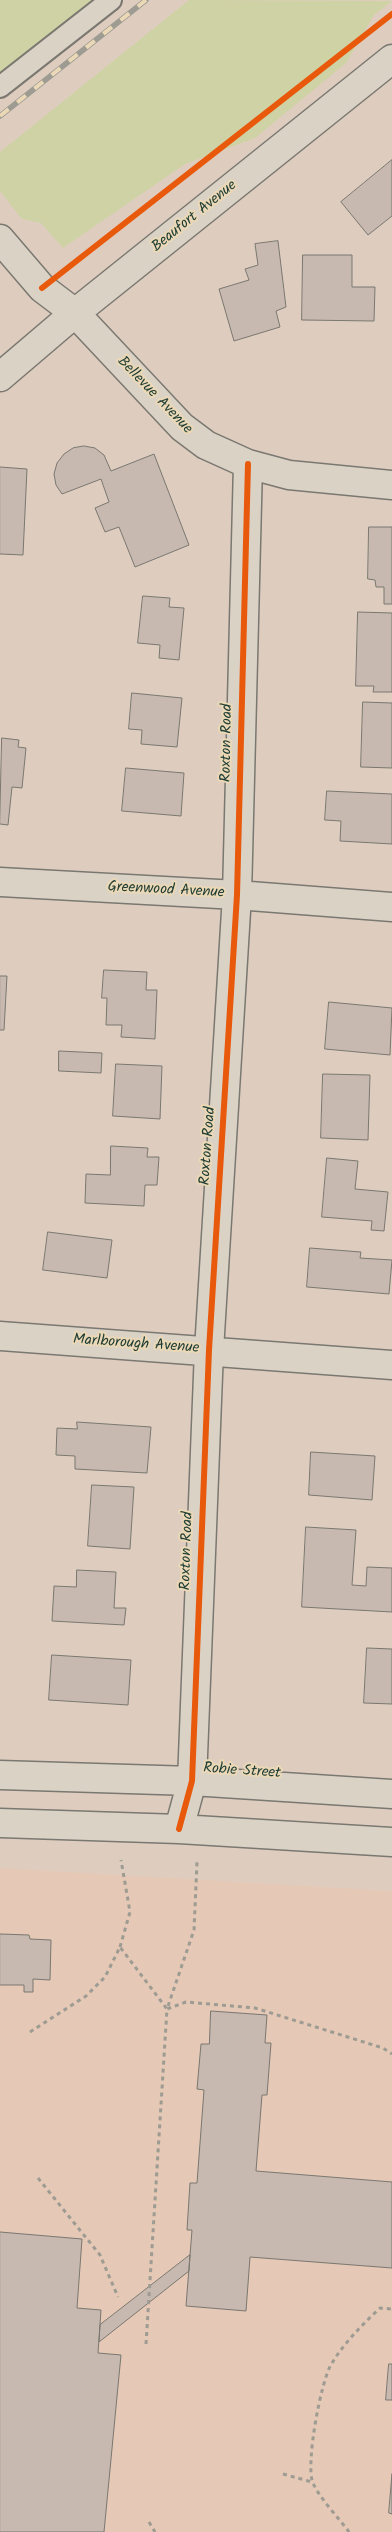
<!DOCTYPE html>
<html>
<head>
<meta charset="utf-8">
<style>
	body { margin:0 }
	canvas { display:block; background:#decdbf }
</style>
</head>
<body>
<canvas width="392" height="2532"></canvas>
<script>
const g = document.querySelector('canvas').getContext('2d');
g.lineJoin = 'round';
function paint(path, color) { g.fillStyle = color; g.fill(path, 'evenodd'); }
function trace(path, color, width, dash) { g.strokeStyle = color; g.lineWidth = width; g.lineCap = dash ? 'butt' : 'round'; g.setLineDash(dash || []); g.stroke(path); }
function label(font, color, halo, rows, align = 'center') {
  g.font = font + ' Kalam,sans-serif'; g.lineWidth = 4; g.setLineDash([]); g.textBaseline = 'middle'; g.strokeStyle = halo; g.fillStyle = color; for (const [text, x, y, turn = 0] of rows) {
    g.save(); g.translate(x, y); g.rotate((+turn || 0) * Math.PI / 180); g.textAlign = isNaN(turn) ? turn : align; if (halo) g.strokeText(text, 0, 0); g.fillText(text, 0, 0); g.restore();
  }
}
paint(new Path2D(`
	M0,1868L392,1891V2532H0Z`), '#e5c8b6');
paint(new Path2D(`
	M0,0H93L0,73Z
	M189,0L392,1L374,15L346,63L255,138L185,164L63,248L41,223L22,219L0,191V152Z`), '#cfd2a4');
const building = new Path2D(`
	M392,160V216L368,235L341,202Z
	M278,241L286,307L276,311L280,327L234,341L219,289L249,280L245,269L258,265L255,244Z
	M303,255H352V287H375L374,321L302,320Z
	M84,446L95,448L104,455L111,471L154,454L189,545L135,567L119,527L105,532L95,508L109,502L101,479L62,494L56,485L54,474L57,463L64,454L73,448Z
	M0,467L27,469L23,555L0,554Z
	M369,527H392V604H384V587H376L375,580L368,579Z
	M143,596L170,598L169,607L184,608L179,660L159,658L160,645L138,643Z
	M358,612L392,613V692H373L374,686H356Z
	M132,693L182,698L177,747L141,744L142,730L129,729Z
	M363,702L392,703V768L361,767Z
	M2,738L19,740L18,747L26,748L22,788L12,787L8,825L0,824Z
	M126,768L184,773L181,816L122,811Z
	M327,791L392,794V844L340,841L341,821L325,820Z
	M104,970L147,972L146,990H157L155,1039L121,1037L122,1025H106L107,998H102Z
	M0,976H7L4,1030H0Z
	M329,1002L392,1008L390,1055L325,1049Z
	M59,1051L102,1053L101,1073L59,1071Z
	M116,1064L162,1066L160,1119L113,1116Z
	M323,1074L370,1075L368,1140L321,1138Z
	M111,1146L148,1148L147,1157H159L157,1185H145L144,1206L85,1203L86,1174L110,1175Z
	M327,1158L358,1161L355,1189L388,1192L384,1231L371,1230L372,1221L322,1217Z
	M48,1232L112,1240L107,1278L43,1270Z
	M310,1248L361,1252L360,1258L392,1260L389,1294L307,1287Z
	M77,1422L151,1427L147,1473L75,1469V1456L56,1455L57,1428L77,1429Z
	M311,1452L375,1456L372,1500L309,1495Z
	M92,1485L134,1487L130,1549L88,1546Z
	M306,1527L356,1530L352,1585L366,1586L367,1567L392,1568V1612L302,1607Z
	M77,1570L116,1572L114,1608H126L124,1625L52,1621L54,1586L76,1587Z
	M367,1648L392,1649V1704L364,1703Z
	M52,1655L131,1660L128,1705L49,1700Z
	M0,1934L29,1935L30,1939L51,1940L50,1980L33,1979V1992H24V1985H0Z
	M211,2011L267,2015L265,2043H271L267,2095H262L256,2171L392,2182V2268L250,2257L246,2311L186,2306L192,2230H187L190,2183H197L204,2090L197,2089L201,2044H209Z
	M0,2232L82,2239L77,2308L101,2310L98,2353L121,2355L104,2532H0Z
	M190,2255L189,2271L99,2342L100,2325Z
	M389,2364H392V2400H386Z
	M392,2474V2514L389,2513Z`);
paint(building, '#c7b8b0');
trace(building, '#7a7870', 1);
const lane = new Path2D(`
	M0,87L111,0`);
const street = new Path2D(`
	M0,239L42,288L75,313L182,427L206,445L248,464L289,475L392,485
	M0,377L75,313L392,59
	M0,882L237,895L392,907
	M0,1336L392,1365
	M0,1775L192,1781L392,1794
	M0,1823L179,1829L392,1842
	M179,1829L192,1781L209,1350L237,895L248,464`);
trace(lane, '#7a7870', 24);
trace(street, '#7a7870', 31);
trace(new Path2D(`
	M120,1947L130,1912L121,1860
	M30,2032L86,1996L105,1977L120,1947L167,2009L194,1930L197,1862
	M38,2178L100,2255L118,2297
	M146,2344L167,2009L186,2002L255,2008L383,2048L392,2054
	M283,2474L312,2482
	M149,2522L155,2532
	M349,2532C339,2518 320,2499 313,2483C305,2466 321,2379 332,2363C345,2342 362,2325 380,2308L392,2309`), '#9d9b92', 3, [4, 4]);
trace(lane, '#dbd2c6', 20);
trace(street, '#dbd2c6', 28);
const rail = new Path2D(`
	M0,116L146,0`);
trace(rail, '#9d9b92', 5.5);
trace(rail, '#ebd8b6', 4, [11]);
trace(new Path2D(`
	M42,288L392,14
	M179,1829L192,1781L209,1350L237,895L248,464`), '#e8590c', 6);
label('15px', '#1f3d34', '#ebd8b6', [
	["Beaufort Avenue",195,217,-39],
	["Bellevue Avenue",154,396,46],
	["Roxton Road",228,743,-89],
	["Greenwood Avenue",166,891,3],
	["Roxton Road",209,1146,-86],
	["Marlborough Avenue",136,1345,4],
	["Roxton Road",188,1551,-88],
	["Robie Street",242,1772,4]
]);
</script>
</body>
</html>
